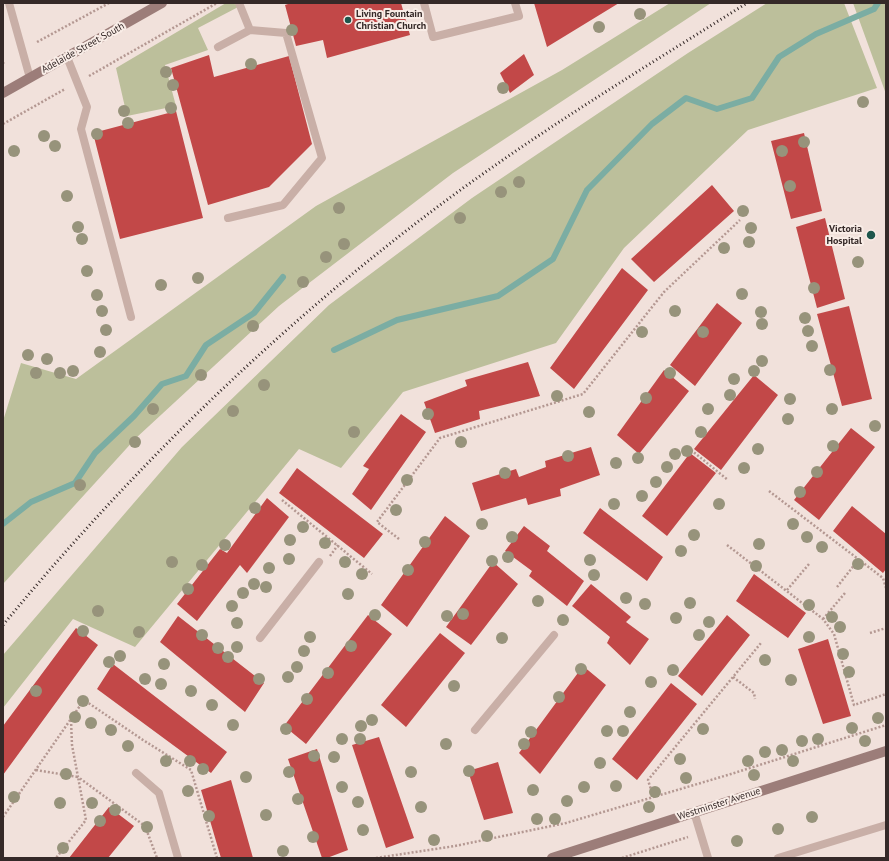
<!DOCTYPE html>
<html>
<head>
<meta charset="utf-8">
<style>
	body { margin:0 }
	#map { position:relative; width:889px; height:861px; overflow:hidden; background:#f1e1db; font-family:"PT Sans",sans-serif }
	canvas { display:block }
	.frame { position:absolute; inset:0; border:4px solid #352928; pointer-events:none }
</style>
</head>
<body>
<div id="map">
<canvas width="889" height="861"></canvas>
<div class="frame"></div>
</div>
<script>
const g = document.querySelector('canvas').getContext('2d');
g.lineJoin = 'round';
function paint(path, color) { g.fillStyle = color; g.fill(path, 'evenodd'); }
function trace(path, color, width, dash) { g.strokeStyle = color; g.lineWidth = width; g.lineCap = dash ? 'butt' : 'round'; g.setLineDash(dash || []); g.stroke(path); }
function label(font, color, halo, rows, align = 'center') {
  g.font = font + ' "PT Sans",sans-serif'; g.lineWidth = 4; g.setLineDash([]); g.textBaseline = 'middle'; g.strokeStyle = halo; g.fillStyle = color; for (const [text, x, y, turn = 0] of rows) {
    g.save(); g.translate(x, y); g.rotate((+turn || 0) * Math.PI / 180); g.textAlign = isNaN(turn) ? turn : align; if (halo) g.strokeText(text, 0, 0); g.fillText(text, 0, 0); g.restore();
  }
}
paint(new Path2D(`
	M226,3L242,5L198,28L208,50L165,65L176,106L127,116L116,68Z
	M670,3H711L453,173L279,306L136,438L3,584V421L21,363L76,379L316,206L562,70Z
	M767,3H844L877,88L748,130L624,248L556,343L403,392L341,468L299,449L135,647L73,619L3,708V655L182,447L329,305L472,198L688,53Z
	M853,3H886V94Z`), '#bcbf9b');
trace(new Path2D(`
	M334,350L397,320L498,296L553,259L587,190L652,124L686,98L717,109L752,98L779,57L816,34L874,9L878,3
	M3,524L31,502L75,483L95,453L134,416L162,384L186,376L206,345L254,313L283,277`), '#7bada3', 6);
paint(new Path2D(`
	M291,3H401L410,35L327,58L323,40L296,46L285,5Z
	M534,3H619L547,47Z
	M524,54L534,75L510,93L500,73Z
	M209,55L214,77L289,56L312,144L269,187L208,205L171,68Z
	M176,111L203,218L120,239L93,133Z
	M804,133L822,211L791,219L771,141Z
	M712,185L734,211L654,282L631,259Z
	M825,218L845,299L817,308L796,227Z
	M622,268L648,290L574,389L550,368Z
	M717,303L742,323L695,386L670,365Z
	M849,306L872,399L842,406L817,314Z
	M528,362L540,396L479,411L480,419L435,433L424,402L467,386L465,380Z
	M664,370L689,391L639,454L617,435Z
	M754,375L778,395L721,470L694,449Z
	M401,414L426,432L371,510L352,494L369,469L363,466Z
	M851,428L875,447L819,520L794,500Z
	M591,447L600,475L560,489L561,496L528,505L526,498L481,511L472,483L516,469L519,477L546,467L545,461Z
	M690,453L716,473L667,536L642,516Z
	M297,468L383,534L364,558L279,493Z
	M267,498L289,517L247,573L240,565L197,621L177,604L220,549L227,553Z
	M852,506L886,534V569L883,573L833,531Z
	M600,508L663,557L647,581L583,533Z
	M445,516L470,536L407,627L381,605Z
	M524,526L550,546L547,551L584,581L567,606L529,576L532,571L505,551Z
	M493,562L518,584L471,645L446,627Z
	M754,574L806,613L788,638L736,601Z
	M591,584L631,617L626,622L649,639L630,665L607,643L610,637L572,606Z
	M368,615L392,634L306,744L284,726Z
	M727,615L750,635L702,696L678,676Z
	M178,616L264,683L245,712L160,642Z
	M76,628L98,645L3,775V726Z
	M440,633L465,653L406,727L381,705Z
	M828,639L851,716L823,724L798,649Z
	M113,664L227,752L211,773L97,689Z
	M583,666L606,685L540,774L519,753Z
	M671,683L697,704L637,780L612,759Z
	M379,737L414,838L386,848L352,745Z
	M317,749L348,850L327,858H322L288,759Z
	M498,762L513,813L484,820L468,771Z
	M231,780L253,858H221L201,790Z
	M109,807L134,826L108,858H69Z`), '#c24848');
trace(new Path2D(`
	M37,42L109,3
	M3,63L4,62
	M89,76L217,3
	M3,124L65,89
	M691,450L728,480
	M769,491L883,578L886,588
	M282,500L372,574
	M399,539L377,522L440,438L583,394L664,292L740,220
	M727,545L823,619L834,634L854,705L886,694
	M330,556L338,545
	M837,587L859,559
	M787,590L809,564
	M823,619L845,593
	M870,633L886,628
	M733,677L754,693L755,699
	M71,720L72,745L78,777L145,826L157,858
	M36,770L78,777L86,820L56,858
	M653,796L648,780L761,643
	M3,817L84,700L143,740L191,770L217,858
	M376,858L455,846L566,823L731,774L886,725
	M622,858L688,837`), '#b49892', 2.5, [2, 2]);
trace(new Path2D(`
	M9,3L30,78
	M424,3L433,37L519,16L515,3
	M218,47L250,30
	M67,57L87,107L81,129L131,317
	M228,218L283,205L322,158L286,33L250,30L239,3
	M260,638L319,562
	M475,730L554,635
	M136,773L159,793L178,858
	M694,812L708,858
	M778,858L886,825`), '#c9afa7', 8);
trace(new Path2D(`
	M3,93L162,3
	M552,858L886,751`), '#9c7d79', 10);
trace(new Path2D(`
	M3,625C131,470 275,329 436,208C536,133 642,69 747,3`), '#352928', 3, [1, 3]);
g.fillStyle = '#97937b';
for (const [x, y] of [
	[640,14],
	[599,27],
	[292,30],
	[251,64],
	[166,72],
	[173,85],
	[503,88],
	[863,102],
	[171,108],
	[124,111],
	[128,123],
	[97,134],
	[44,136],
	[804,142],
	[55,146],
	[14,151],
	[782,151],
	[519,182],
	[790,186],
	[501,192],
	[67,196],
	[339,208],
	[743,211],
	[460,218],
	[78,227],
	[751,228],
	[82,239],
	[749,242],
	[344,244],
	[724,248],
	[326,257],
	[858,262],
	[87,271],
	[198,278],
	[303,282],
	[161,285],
	[814,288],
	[742,294],
	[97,295],
	[102,311],
	[675,311],
	[761,312],
	[805,318],
	[762,324],
	[253,326],
	[106,330],
	[808,331],
	[642,332],
	[703,332],
	[812,346],
	[100,352],
	[28,355],
	[47,359],
	[762,361],
	[830,370],
	[73,371],
	[754,371],
	[36,373],
	[60,373],
	[670,373],
	[201,375],
	[734,379],
	[264,385],
	[730,395],
	[557,396],
	[646,398],
	[790,399],
	[153,409],
	[708,409],
	[832,409],
	[233,411],
	[589,412],
	[428,414],
	[788,419],
	[875,426],
	[354,432],
	[701,432],
	[135,442],
	[461,442],
	[833,446],
	[758,449],
	[687,451],
	[675,454],
	[568,456],
	[638,458],
	[616,463],
	[667,467],
	[744,468],
	[817,472],
	[505,473],
	[407,480],
	[656,482],
	[80,485],
	[800,492],
	[642,496],
	[614,504],
	[719,504],
	[255,508],
	[396,510],
	[482,524],
	[793,524],
	[303,527],
	[694,535],
	[512,537],
	[807,537],
	[290,540],
	[425,542],
	[325,543],
	[759,544],
	[225,545],
	[822,547],
	[681,551],
	[508,557],
	[289,559],
	[590,560],
	[492,561],
	[172,562],
	[345,562],
	[858,564],
	[202,565],
	[756,566],
	[269,568],
	[408,570],
	[362,574],
	[594,575],
	[254,584],
	[266,587],
	[188,589],
	[243,593],
	[348,594],
	[626,598],
	[538,601],
	[690,603],
	[645,604],
	[809,605],
	[232,606],
	[98,611],
	[463,614],
	[375,615],
	[447,616],
	[832,617],
	[676,618],
	[563,620],
	[709,622],
	[237,623],
	[840,627],
	[83,631],
	[139,632],
	[202,635],
	[699,635],
	[310,637],
	[809,637],
	[502,638],
	[351,646],
	[237,647],
	[218,648],
	[304,651],
	[843,654],
	[120,656],
	[228,657],
	[765,660],
	[109,662],
	[164,664],
	[297,667],
	[581,669],
	[673,670],
	[849,672],
	[328,673],
	[288,677],
	[145,679],
	[259,679],
	[791,680],
	[651,682],
	[161,684],
	[454,686],
	[36,691],
	[191,691],
	[559,697],
	[307,699],
	[83,701],
	[212,705],
	[630,712],
	[75,717],
	[878,718],
	[372,720],
	[91,723],
	[233,725],
	[361,726],
	[852,728],
	[286,729],
	[703,729],
	[111,730],
	[607,731],
	[623,731],
	[531,732],
	[342,739],
	[360,739],
	[818,739],
	[802,741],
	[865,741],
	[446,744],
	[524,744],
	[128,746],
	[782,750],
	[765,752],
	[314,756],
	[334,757],
	[680,759],
	[166,761],
	[190,761],
	[748,761],
	[793,761],
	[600,763],
	[203,769],
	[469,771],
	[289,772],
	[411,772],
	[66,774],
	[754,775],
	[246,777],
	[686,778],
	[616,786],
	[342,787],
	[584,787],
	[533,790],
	[188,791],
	[655,792],
	[14,797],
	[298,799],
	[567,801],
	[358,802],
	[60,803],
	[92,803],
	[421,807],
	[649,807],
	[115,810],
	[266,815],
	[209,816],
	[812,817],
	[537,819],
	[555,819],
	[100,821],
	[147,827],
	[778,829],
	[363,830],
	[487,836],
	[313,837],
	[434,840],
	[737,841],
	[63,848],
	[283,851]
]) { g.beginPath(); g.arc(x, y, 6, 0, 2 * Math.PI); g.fill(); }
for (const [x, y, r, color] of [
	[348,20,4,"#1e564c"],
	[871,235,5,"#1e564c"]
]) { const dot = new Path2D(); dot.arc(x, y, r, 0, 2 * Math.PI); g.fillStyle = color; g.fill(dot); trace(dot, '#f9ede7', 1.5); }
label('bold 10px', '#352928', '#f9ede7', [
	["Living Fountain",356,14],
	["Christian Church",356,26],
	["Victoria",862,229,"right"],
	["Hospital",862,241,"right"]
], 'left');
label('10px', '#352928', '#f9ede7', [
	["Adelaide Street South",83,48,-29],
	["Westminster Avenue",719,804,-18]
]);
</script>
</body>
</html>
